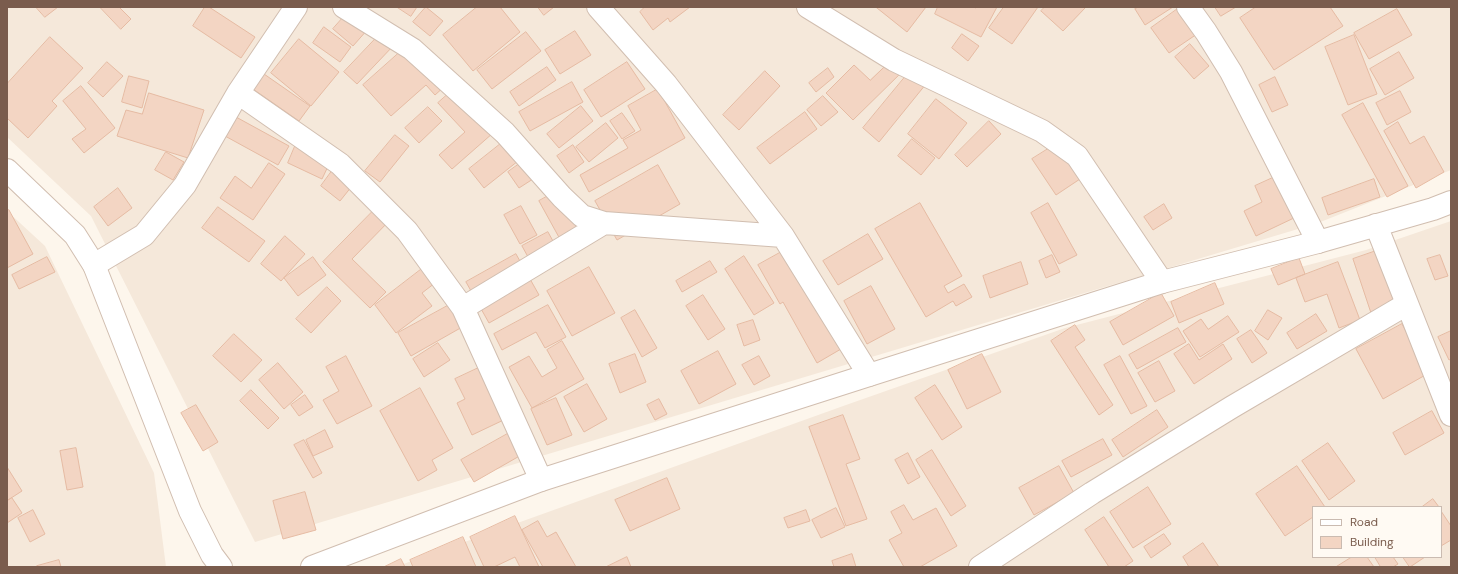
<!DOCTYPE html>
<html>
<head>
<meta charset="utf-8">
<style>
	body { margin:0 }
	#map { position:relative; width:1458px; height:574px; overflow:hidden; background:#fdf6ec; font-family:"DM Sans",sans-serif }
	canvas { display:block }
	.frame { position:absolute; inset:0; border:8px solid #7a5c4d; pointer-events:none }
	.legend { position:absolute; left:1312px; top:506px; width:130px; height:52px; box-sizing:border-box; background:#fffaf3; border:1px solid #cabbb1; margin:0; padding:5px 7px; list-style:none; font-size:12px; color:#7a5c4d }
	.legend li { display:flex; align-items:center; gap:8px; height:20px }
	.legend b { width:20px; border:1px solid #cabbb1 }
</style>
</head>
<body>
<div id="map">
<canvas width="1458" height="574"></canvas>
<div class="frame"></div>
<ul class="legend">
<li><b style="height:5px;background:#fff"></b>Road</li>
<li><b style="height:11px;background:#f3d5c3"></b>Building</li>
</ul>
</div>
<script>
const g = document.querySelector('canvas').getContext('2d');
g.lineJoin = 'round';
function paint(path, color) { g.fillStyle = color; g.fill(path, 'evenodd'); }
function trace(path, color, width, dash) { g.strokeStyle = color; g.lineWidth = width; g.lineCap = dash ? 'butt' : 'round'; g.setLineDash(dash || []); g.stroke(path); }
paint(new Path2D(`
	M7,7H1451V170L1318,223L255,542L91,216L7,137Z
	M7,211L45,246L154,473L166,567H7Z
	M1451,221V567H395L846,405L1065,328L1366,250ZM1313,507H1441V557H1313Z`), '#f5e8da');
const building = new Path2D(`
	M36,7H58L45,17Z
	M100,7H119L131,19L121,29Z
	M205,7H209L255,37L241,58L193,26Z
	M397,7H417L411,16Z
	M426,7L443,21L430,36L413,22Z
	M477,7H500L520,32L473,71L443,35Z
	M538,7H554L544,15Z
	M645,7H690L670,22L668,18L653,30L640,12Z
	M878,7H926L907,32L877,8Z
	M938,7H973L976,8L977,7H997L981,37L935,14Z
	M1004,7H1038L1012,44L989,28Z
	M1045,7H1084L1085,8L1063,31L1041,11Z
	M1139,7H1173L1145,25L1135,9Z
	M1215,7H1236L1221,16Z
	M1256,7H1330L1343,26L1274,70L1240,18Z
	M1179,8L1197,34L1169,53L1151,28Z
	M1397,9L1412,35L1369,59L1354,33Z
	M348,12L368,29L353,46L333,29Z
	M324,27L351,47L340,62L313,43Z
	M575,31L591,55L560,74L545,50Z
	M526,32L541,51L492,89L477,70Z
	M381,33L394,45L357,84L344,72Z
	M962,34L979,46L968,61L952,48Z
	M1354,35L1377,94L1348,105L1325,47Z
	M50,37L83,68L52,101L57,106L28,138L7,118V84Z
	M299,39L339,72L311,106L271,73Z
	M1190,44L1209,66L1194,79L1175,57Z
	M408,45L445,86L435,95L426,85L391,116L363,85Z
	M1399,52L1414,78L1385,95L1370,69Z
	M892,60L903,71L853,120L826,93L854,65L870,80Z
	M107,62L123,76L103,97L88,83Z
	M627,62L645,89L601,117L584,90Z
	M547,67L556,80L519,106L510,92Z
	M828,68L834,77L816,92L809,83Z
	M765,71L780,86L739,130L723,115Z
	M910,71L926,84L879,142L863,128Z
	M264,74L310,106L299,121L253,89Z
	M129,76L149,81L142,108L122,102Z
	M1275,77L1288,105L1272,112L1259,85Z
	M572,82L583,102L530,131L519,112Z
	M81,86L115,128L84,153L72,139L86,129L63,101Z
	M454,89L493,133L452,169L439,155L465,132L438,103Z
	M658,89L685,138L589,192L580,175L628,148L623,140L641,130L628,106Z
	M1400,91L1411,112L1387,125L1376,103Z
	M149,93L204,110L188,158L117,136L126,110L142,114Z
	M823,96L838,112L821,126L807,110Z
	M936,99L967,123L939,159L908,134Z
	M1363,103L1408,186L1387,197L1342,115Z
	M581,106L593,121L559,148L547,134Z
	M428,107L442,121L419,143L405,128Z
	M805,112L817,129L770,164L757,148Z
	M622,113L635,131L622,139L610,121Z
	M236,117L289,146L278,165L225,136Z
	M989,121L1001,134L967,167L955,155Z
	M1398,122L1410,144L1424,136L1444,172L1416,188L1384,131Z
	M606,123L618,138L589,162L576,147Z
	M395,135L409,146L380,182L365,171Z
	M912,139L935,158L921,175L898,156Z
	M503,142L518,161L484,188L469,169Z
	M296,144L331,160L322,179L288,163Z
	M1056,144L1080,179L1056,195L1032,159Z
	M573,145L584,162L569,173L557,156Z
	M166,152L184,162L173,180L155,170Z
	M522,162L533,179L519,188L508,172Z
	M269,163L285,174L253,220L220,198L235,176L251,188Z
	M658,165L680,204L617,240L595,201Z
	M332,171L352,186L340,201L321,186Z
	M1277,176L1296,217L1256,236L1244,211L1262,202L1255,186Z
	M1374,179L1380,197L1328,215L1322,198Z
	M118,188L132,208L108,226L94,207Z
	M559,190L586,239L566,250L539,201Z
	M920,203L962,276L944,286L948,293L964,284L972,297L956,306L953,301L926,317L875,229Z
	M1048,203L1077,255L1059,264L1031,213Z
	M380,204L393,217L352,259L386,292L370,308L323,262Z
	M1164,204L1172,218L1153,230L1144,217Z
	M521,206L537,235L520,244L504,215Z
	M218,207L265,241L249,262L202,228Z
	M9,210L33,254L7,268V211Z
	M548,232L559,252L533,266L522,246Z
	M868,234L883,259L838,285L823,261Z
	M285,236L305,254L281,281L261,264Z
	M785,250L841,349L817,363L783,302L780,304L758,265Z
	M1379,250L1398,306L1372,316L1353,259Z
	M516,254L539,295L489,323L466,282Z
	M1052,255L1060,272L1046,278L1039,261Z
	M1440,255L1448,276L1435,280L1427,259Z
	M744,256L774,303L754,315L725,269Z
	M47,257L55,272L19,289L12,275Z
	M313,257L326,275L298,296L284,278Z
	M1299,258L1305,274L1278,285L1271,269Z
	M710,261L717,272L682,292L676,281Z
	M1021,262L1028,284L990,298L983,276Z
	M1338,262L1360,320L1339,328L1327,294L1305,302L1296,278Z
	M589,267L615,313L572,336L547,291Z
	M423,268L435,283L422,293L432,306L396,333L375,305Z
	M1215,283L1224,304L1179,323L1171,302Z
	M871,286L895,329L867,344L844,301Z
	M327,287L341,301L311,333L296,319Z
	M1161,293L1174,316L1123,345L1110,322Z
	M703,295L725,329L708,340L686,306Z
	M451,304L464,326L411,356L398,333Z
	M548,305L566,337L545,348L536,332L502,350L494,334Z
	M635,310L657,348L642,357L621,318Z
	M1268,310L1282,318L1268,340L1255,331Z
	M1316,314L1327,331L1297,349L1287,333Z
	M1228,316L1239,332L1200,357L1183,331L1201,319L1208,329Z
	M753,320L760,340L744,346L737,325Z
	M1402,324L1429,373L1383,399L1356,349Z
	M1075,325L1085,340L1075,347L1113,405L1099,415L1051,341Z
	M1178,328L1186,342L1137,369L1129,355Z
	M1251,330L1267,353L1252,363L1237,339Z
	M1451,331V359L1449,360L1438,337Z
	M234,334L262,360L241,382L213,356Z
	M562,341L584,379L532,408L509,367L529,356L542,377L557,368L547,350Z
	M438,343L450,360L424,377L413,359Z
	M1189,344L1199,360L1223,344L1232,359L1194,384L1174,354Z
	M718,351L736,384L699,404L681,371Z
	M635,354L646,382L620,393L609,364Z
	M982,354L1001,392L967,409L948,370Z
	M346,356L372,406L337,424L323,400L339,391L326,367Z
	M759,356L770,376L754,385L742,365Z
	M1120,356L1147,406L1131,414L1104,365Z
	M1159,361L1175,391L1155,402L1138,373Z
	M278,363L303,392L284,409L259,380Z
	M487,364L512,416L472,435L457,403L465,399L455,379Z
	M587,384L607,419L584,432L564,397Z
	M935,385L962,427L942,440L915,398Z
	M420,388L453,448L432,460L437,470L418,481L380,411Z
	M251,390L279,418L268,429L240,401Z
	M305,395L313,407L299,416L291,405Z
	M556,398L572,435L547,445L531,409Z
	M659,399L667,414L655,420L647,405Z
	M196,405L218,442L203,451L181,413Z
	M1157,410L1168,427L1123,457L1112,440Z
	M1432,411L1444,433L1405,455L1393,433Z
	M843,415L860,459L846,464L867,519L846,526L809,427Z
	M325,430L333,447L313,456L306,440Z
	M511,432L523,454L474,482L461,460Z
	M1103,439L1112,455L1071,477L1062,461Z
	M304,440L322,473L313,478L294,445Z
	M1328,443L1355,481L1329,500L1302,461Z
	M76,448L83,487L67,490L60,451Z
	M932,450L966,506L951,516L916,460Z
	M908,453L920,477L908,484L895,460Z
	M1059,466L1074,493L1034,515L1019,488Z
	M1297,466L1325,507H1313V517L1285,536L1256,494Z
	M7,467L22,491L8,500L7,498Z
	M667,478L680,509L630,531L615,500Z
	M1148,487L1171,524L1133,548L1110,512Z
	M305,492L316,530L283,539L273,501Z
	M12,498L22,513L7,523V501Z
	M1433,499L1439,507H1422Z
	M904,505L913,520L936,508L957,546L920,567H904L889,540L902,533L891,512Z
	M836,508L845,527L821,538L812,520Z
	M33,510L45,534L30,542L18,518Z
	M806,510L810,521L788,528L784,518Z
	M1441,511L1451,526V540L1441,546Z
	M515,516L539,567H520L515,557L494,567H484L470,537Z
	M1104,517L1133,561L1124,567H1109L1085,530Z
	M538,521L547,537L556,532L576,567H543L522,530Z
	M1164,534L1171,544L1151,558L1144,547Z
	M463,537L476,567H413L410,560Z
	M1203,543L1219,567H1189L1183,557Z
	M852,554L856,567H834L832,561Z
	M627,557L631,567H606Z
	M1352,557H1367L1374,567H1336Z
	M1375,557H1393L1398,564L1393,567H1381Z
	M1403,557H1425L1410,567Z
	M401,559L405,567H384Z
	M59,560L61,567H38L37,566Z`);
paint(building, '#f3d5c3');
trace(building, '#e6bba3', 1);
const minor = new Path2D(`
	M344,7L412,49L505,133L562,197L582,216L604,223L783,236
	M598,7L666,84L783,236L869,375
	M808,7L894,60L1042,131L1077,156L1162,282
	M1188,7L1206,32L1231,72L1318,242
	M238,93L340,164L407,231L463,308L541,480
	M1376,225L1451,415
	M94,265L144,235L185,185L238,93L296,7
	M463,308L604,223
	M980,567L1092,493L1232,407L1407,304`);
const tertiary = new Path2D(`
	M7,170L75,235L94,265L190,511L212,555L221,567
	M312,567L541,480L869,375L1162,282L1318,242L1433,209L1451,202`);
trace(minor, '#d1beb0', 24);
trace(tertiary, '#d1beb0', 24);
trace(minor, '#fff', 22);
trace(tertiary, '#fff', 22);
</script>
</body>
</html>
